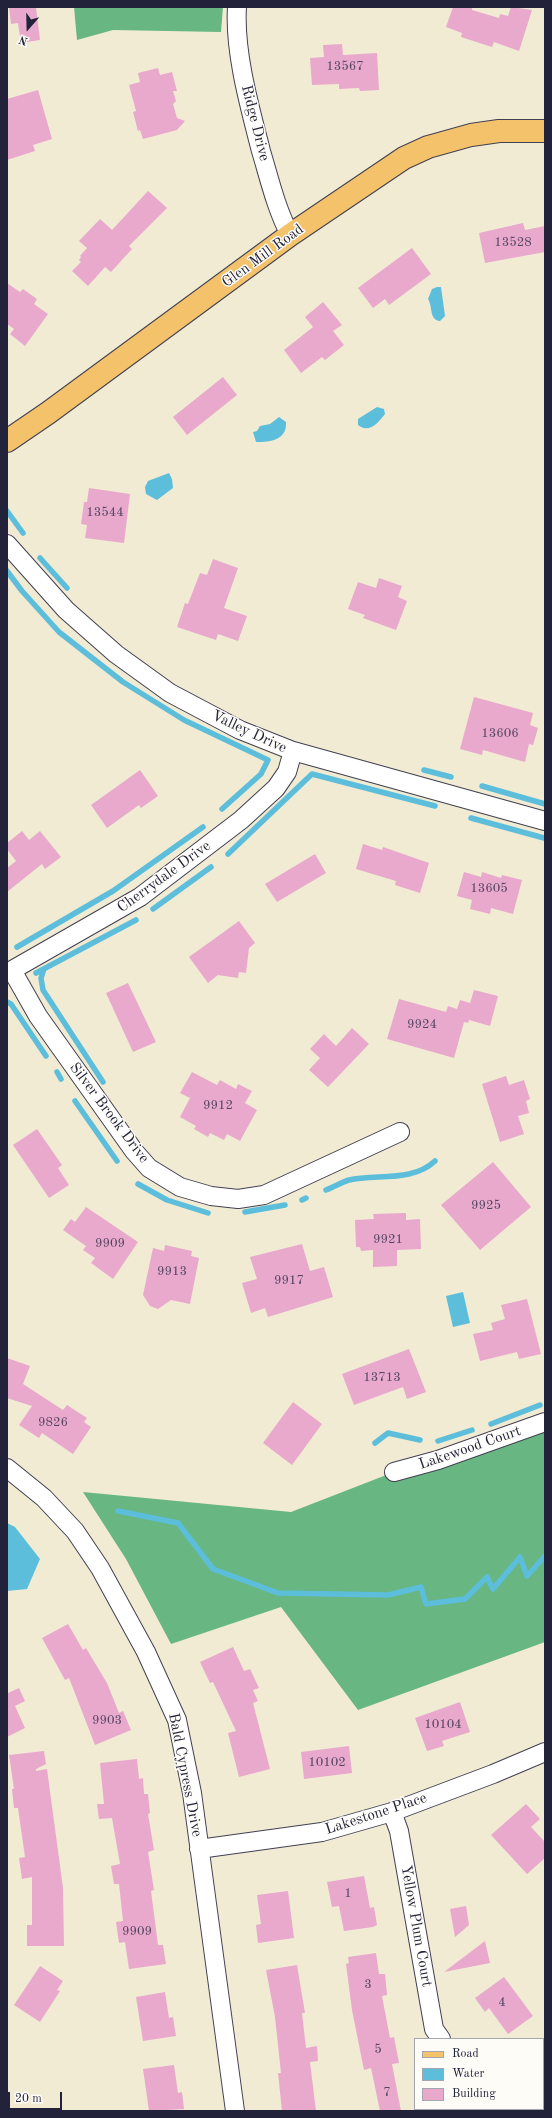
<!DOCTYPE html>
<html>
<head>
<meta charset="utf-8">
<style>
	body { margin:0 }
	#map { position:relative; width:552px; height:2118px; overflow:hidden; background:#f1ebd4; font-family:"Old Standard TT",serif }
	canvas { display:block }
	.frame { position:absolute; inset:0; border:8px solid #22223b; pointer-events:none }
	.legend { position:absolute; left:414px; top:2038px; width:130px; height:72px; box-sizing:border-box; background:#fdfcf7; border:1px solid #a5a5ac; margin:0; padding:5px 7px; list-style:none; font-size:12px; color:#22223b }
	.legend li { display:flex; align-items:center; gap:8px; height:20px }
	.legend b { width:20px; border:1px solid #a5a5ac }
	.north { position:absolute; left:8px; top:8px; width:40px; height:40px; -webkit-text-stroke:3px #fdfcf7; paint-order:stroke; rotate:200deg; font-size:11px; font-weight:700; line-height:16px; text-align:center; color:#22223b }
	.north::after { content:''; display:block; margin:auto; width:14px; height:18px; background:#22223b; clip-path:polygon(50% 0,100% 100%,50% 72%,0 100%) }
	.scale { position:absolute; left:8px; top:2092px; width:54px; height:18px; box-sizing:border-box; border:2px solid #22223b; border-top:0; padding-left:5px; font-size:12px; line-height:14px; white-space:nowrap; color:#22223b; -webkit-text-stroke:3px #fdfcf7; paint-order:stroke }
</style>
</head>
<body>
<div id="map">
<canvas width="552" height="2118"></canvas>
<div class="frame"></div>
<ul class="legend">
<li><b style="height:5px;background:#f3c26a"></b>Road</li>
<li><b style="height:11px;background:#5cbeda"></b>Water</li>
<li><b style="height:11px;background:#e8a9cd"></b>Building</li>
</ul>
<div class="north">N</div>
<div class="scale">20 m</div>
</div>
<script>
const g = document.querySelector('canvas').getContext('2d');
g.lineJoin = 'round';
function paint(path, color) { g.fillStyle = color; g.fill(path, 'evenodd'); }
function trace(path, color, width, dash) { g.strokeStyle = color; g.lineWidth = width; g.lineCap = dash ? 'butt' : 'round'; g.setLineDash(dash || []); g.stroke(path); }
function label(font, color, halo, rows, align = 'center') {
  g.font = font + ' "Old Standard TT",serif'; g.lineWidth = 3; g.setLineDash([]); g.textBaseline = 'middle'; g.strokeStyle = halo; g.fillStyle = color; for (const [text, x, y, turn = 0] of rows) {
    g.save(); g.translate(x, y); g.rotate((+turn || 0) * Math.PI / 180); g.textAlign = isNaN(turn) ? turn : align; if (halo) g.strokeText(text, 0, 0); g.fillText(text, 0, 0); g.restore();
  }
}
paint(new Path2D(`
	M74,7H223L221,32L113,30L77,40Z
	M545,1422V1642L358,1710L281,1607L171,1644L126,1559L83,1492L291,1512L394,1472Z`), '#68b681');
paint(new Path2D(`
	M437,287H441L445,316L440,321C429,320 433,307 428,299L432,289Z
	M377,407L384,409L385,414C378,423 369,434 358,425V419Z
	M279,417L286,422C287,440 271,442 256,442L253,432L257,431L260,426L270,424Z
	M169,473L172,479L173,488L157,500L146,494L145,487L148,481Z
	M463,1292L470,1323L453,1327L446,1296Z
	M7,1523L15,1527L40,1559L27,1589L7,1591Z`), '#5cbeda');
trace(new Path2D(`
	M7,511L23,533
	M40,558L67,588
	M7,571L22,591L59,632L123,682L184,720L268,760L261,774L222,809
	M424,770L451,777
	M482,786L545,804
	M471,818L544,838
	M228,854L312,774L435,806
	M153,909L211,867
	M17,947L113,891L203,827
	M44,969L41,978L43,990L103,1082
	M36,973L136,920
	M7,1002L11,1004L46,1056
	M57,1072L61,1079
	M75,1101L117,1161
	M138,1184L167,1200L208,1213
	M326,1190C334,1187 342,1182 349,1180C377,1174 413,1182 435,1161
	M302,1200L306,1198
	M245,1212L285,1205
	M491,1424L540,1405
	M438,1441L472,1430
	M375,1443L388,1433L420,1440
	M118,1511L178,1523L213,1569L278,1593L388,1595L421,1587L426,1604L465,1599L487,1577L493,1589L520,1557L527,1576L545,1556`), '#5cbeda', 5.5);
paint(new Path2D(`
	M9,7H36L40,40L21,43L18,23L11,24Z
	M453,7H472V10L499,18L500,14L508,16L511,7L532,10L519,51L494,42L492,47L461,37L462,33L446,27Z
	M342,44L343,55L377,53L379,90L360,91L359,88L339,89V84L312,85L310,58L324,57L323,45Z
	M158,68L160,75L172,72L177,91H173L176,101L173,104L177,118L185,121L177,130L143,139L140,130L138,131L133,112L136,111L129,85L140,82L138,73Z
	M38,90L52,139L33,145L35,151L7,160V99Z
	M148,191L167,208L129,246L132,249L111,272L105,267L88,286L72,271L81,262L79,260L81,257L80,256L87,248L79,241L100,219L112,230Z
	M523,223L525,230L545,226V252L485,263L479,233Z
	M412,248L431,274L389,305L385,299L373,308L358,288Z
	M7,283L20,292L23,289L37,299L34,304L48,314L25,346L10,334L14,329L7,324Z
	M323,302L342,325L333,331L344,345L325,360L322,357L301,373L284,350L313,327L305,317Z
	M223,377L237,395L187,435L173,417Z
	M89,488L130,494L124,543L85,538L87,525L81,524L84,502H87Z
	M213,559L238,568L224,608L247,616L238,641L218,634L216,640L177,627L185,603L188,604L200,573L207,575Z
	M379,578L402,586L398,597L407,601L396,630L363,618L365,615L348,609L358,582L376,588Z
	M474,697L533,713L530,725L538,728L533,745L529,744L525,762L483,750L482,755L460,749Z
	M140,770L158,796L141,808L139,805L107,828L91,805Z
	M22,831L29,840L40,831L61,857L45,869L42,864L7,892V868L16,861L7,849V843Z
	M363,844L382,850L383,847L429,863L420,893L395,885L396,881L356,869Z
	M315,854L326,873L277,902L265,884Z
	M464,872L481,877L482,872L501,878L502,875L522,880L513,914L491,908L490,914L470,909L472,900L457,896Z
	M239,921L255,943L249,948L246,973L239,972L238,978L218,975L208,983L189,957Z
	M128,983L156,1042L133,1052L106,993Z
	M474,990L498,996L490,1026L469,1020L468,1023L464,1022L454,1058L387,1039L399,999L446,1012L448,1006L457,1009L460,1000L470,1003Z
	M352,1028L369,1044L328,1087L309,1070L320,1058L310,1049L324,1034L336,1046Z
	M192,1072L217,1085L220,1080L236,1089L238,1084L252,1091L245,1103L257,1110L240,1141L227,1134L224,1140L210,1133L208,1137L194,1129L196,1126L180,1117L190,1098L180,1093Z
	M506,1076L509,1085L524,1080L530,1099L526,1101L529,1113L518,1116L524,1134L500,1142L482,1084Z
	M37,1129L62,1165L58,1168L69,1185L49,1198L13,1145Z
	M493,1162L531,1207L480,1250L441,1205Z
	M86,1207L138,1242L113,1279L91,1263L95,1258L83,1250L86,1246L63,1230L71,1219L75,1222Z
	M406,1213V1220L420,1219L421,1249L397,1250V1266L373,1267V1250L361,1251L360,1247H356L355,1220L374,1219L373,1214Z
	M302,1244L310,1271L324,1267L333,1297L268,1317L265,1308L251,1313L242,1283L257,1279L250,1257Z
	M165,1245L192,1251L191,1256L199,1258L190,1304L171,1300L158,1309L150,1306L143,1295L153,1248L164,1251Z
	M527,1299L541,1354L519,1359L517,1352L480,1361L473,1334L493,1330L491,1323L505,1319L501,1305Z
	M409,1349L426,1392L407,1399L403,1387L354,1405L342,1374Z
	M7,1358L30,1366L23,1384L63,1410L67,1405L87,1418L84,1422L91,1427L73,1454L42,1433L39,1438L19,1425L32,1406L7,1398Z
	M293,1402L322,1424L292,1465L263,1443Z
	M68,1624L83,1650L86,1648L107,1683L119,1713L123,1711L131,1730L95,1745L69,1678L65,1680L42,1638Z
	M233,1647L244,1671L250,1669L259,1688L253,1690L258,1701L253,1703L270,1769L239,1777L228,1733L236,1731L213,1682L210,1683L200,1662Z
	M19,1688L25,1701L15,1706L25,1728L7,1737V1690L8,1693Z
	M460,1702L470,1732L442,1741L444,1746L427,1751L415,1718Z
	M349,1746L352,1773L304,1779L301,1752Z
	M44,1751L46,1764L36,1769V1771L47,1769L63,1888L64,1946H27V1925H32V1877L22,1879L19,1858L25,1857L18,1808H14L12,1789H14L9,1755Z
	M137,1759L139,1779L143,1778L144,1794H148L150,1813L148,1814L154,1850L148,1852L154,1890L151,1891L158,1945H163L166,1964L129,1969L125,1942L119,1943L116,1922L123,1921L119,1884H114L111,1866L120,1864L112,1818L99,1819L97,1804H104L100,1763Z
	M526,1804L540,1819L531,1827L545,1842V1858L527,1874L491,1835Z
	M364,1876L370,1908L374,1907L377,1925L373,1927L344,1931L339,1906L332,1907L327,1882Z
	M288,1891L294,1938L258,1943L256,1925L261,1924L257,1895Z
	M466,1906L469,1925L455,1937L450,1909Z
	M485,1941L490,1963L444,1972Z
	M376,1953L379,1974H385L387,1995L382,1996L390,2038L394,2037L399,2063L392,2064L401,2111H380L371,2068L364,2070L352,2010L346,1964L349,1963L348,1957Z
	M297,1965L305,2013H302L306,2048L317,2046L318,2061L310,2062L316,2111H282L278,2073H281L275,2017L266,1970Z
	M40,1966L63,1981L57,1990L60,1991L40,2022L14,2005Z
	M504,1977L533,2016L508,2034L489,2008L485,2012L475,1998Z
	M165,1992L169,2018L173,2017L176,2036L143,2041L136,1997Z
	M174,2065L178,2093L182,2092L184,2109L149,2111L143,2069Z`), '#e8a9cd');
const minor = new Path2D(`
	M237,7C234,52 250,108 261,151C270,181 276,208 290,235
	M7,544L66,610L116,654L170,693L240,730L293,751L545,821
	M13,972L38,1016L134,1151L149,1168L180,1187L211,1196L238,1199L264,1195L400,1132
	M7,973L140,897L241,820L276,788L287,772L293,751
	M7,1468L44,1498L75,1531L100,1568L146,1652L177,1720L192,1793L235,2111
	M394,1472L438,1460L545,1422
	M392,1812L399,1831L434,2029L441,2039
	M199,1849L322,1832L392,1812L493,1774L545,1752`);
const major = new Path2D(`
	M7,441L48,413L290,235L404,158L428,147L471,135L499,131H545`);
trace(minor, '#414052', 20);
trace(major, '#414052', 24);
trace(minor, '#fff', 18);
trace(major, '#f3c26a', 22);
label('13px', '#544460', null, [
	["13567",345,67],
	["13528",513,243],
	["13544",105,513],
	["13606",500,734],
	["13605",489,889],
	["9924",422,1025],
	["9912",218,1106],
	["9925",486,1206],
	["9921",388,1240],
	["9909",110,1244],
	["9913",172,1272],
	["9917",289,1281],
	["13713",382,1378],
	["9826",53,1423],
	["9903",107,1721],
	["10104",443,1725],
	["10102",327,1763],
	["1",348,1894],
	["9909",137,1932],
	["3",368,1985],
	["4",502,2003],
	["5",378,2050],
	["7",387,2093]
]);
label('15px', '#22223b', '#fdfcf7', [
	["Ridge Drive",255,123,76],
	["Glen Mill Road",263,256,-36],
	["Valley Drive",249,732,25],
	["Cherrydale Drive",164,877,-36],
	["Silver Brook Drive",109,1113,53],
	["Lakewood Court",470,1448,-19],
	["Bald Cypress Drive",185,1775,79],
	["Lakestone Place",376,1814,-18],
	["Yellow Plum Court",416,1926,80]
]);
</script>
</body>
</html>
